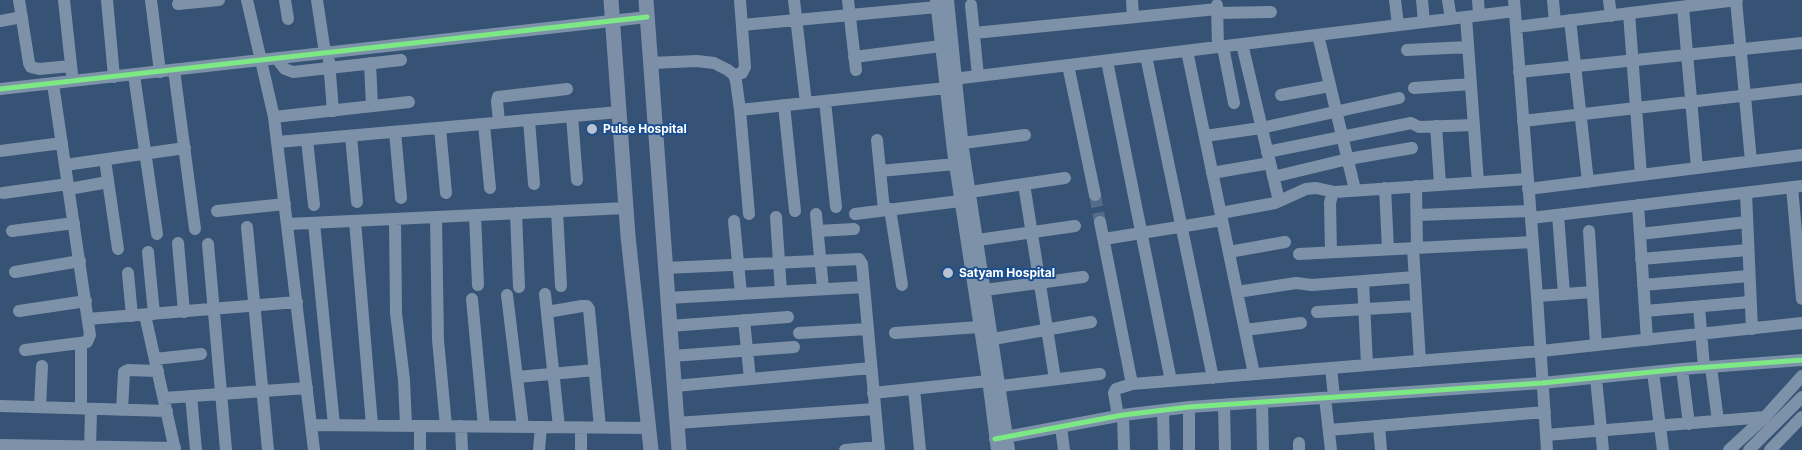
<!DOCTYPE html>
<html>
<head>
<meta charset="utf-8">
<style>
	body { margin:0 }
	canvas { display:block; background:#365274 }
</style>
</head>
<body>
<canvas width="1802" height="450"></canvas>
<script>
const g = document.querySelector('canvas').getContext('2d');
g.lineJoin = 'round';
function trace(path, color, width, dash) { g.strokeStyle = color; g.lineWidth = width; g.lineCap = dash ? 'butt' : 'round'; g.setLineDash(dash || []); g.stroke(path); }
function label(font, color, halo, rows, align = 'center') {
  g.font = font + ' Inter,sans-serif'; g.lineWidth = 4; g.setLineDash([]); g.textBaseline = 'middle'; g.strokeStyle = halo; g.fillStyle = color; for (const [text, x, y, turn = 0] of rows) {
    g.save(); g.translate(x, y); g.rotate((+turn || 0) * Math.PI / 180); g.textAlign = isNaN(turn) ? turn : align; if (halo) g.strokeText(text, 0, 0); g.fillText(text, 0, 0); g.restore();
  }
}
trace(new Path2D(`
	M1095,195L1100,222`), '#546c89', 12, [12, 6]);
trace(new Path2D(`
	M19,0L29,63L31,67L39,69L71,66
	M64,0L72,74
	M107,0L114,77
	M151,0L160,72
	M247,0L274,117L314,450
	M285,0L288,19
	M317,0L325,53
	M794,0L806,103
	M848,0L856,70
	M936,0L953,151L989,387L997,450
	M948,0L963,149L1009,450
	M1132,0L1133,17
	M1395,0L1398,25
	M1422,0L1424,22
	M1448,0L1451,19
	M1478,0L1479,15
	M1514,0L1537,296L1547,450
	M1553,0L1555,22
	M1609,0L1611,16
	M1736,0L1751,161
	M178,4L219,0
	M971,5L978,76
	M1217,5L1218,47
	M1683,7L1697,168
	M1217,13L1271,12
	M1629,13L1641,175
	M1466,17L1478,182
	M1570,20L1588,182
	M0,21L22,17
	M742,25L937,7
	M1516,27L1737,0
	M974,33L1217,9
	M1318,35L1355,190
	M1242,44L1279,201
	M1223,47L1234,103
	M1407,50L1468,47
	M1187,51L1254,374
	M1146,56L1213,378
	M854,57L941,46
	M277,59L285,69L293,72L401,60
	M329,61L333,111
	M1107,61L1171,381
	M370,63L372,106
	M651,63L697,61L714,63L728,70L734,75L736,81L740,110L749,214
	M1068,65L1095,195
	M174,70L195,229
	M1519,72L1802,43
	M134,75L157,234
	M734,75L742,73L745,67L740,0
	M945,80L1515,11
	M1414,88L1471,84
	M0,89L647,17
	M1281,95L1330,86
	M825,101L836,207
	M784,105L795,211
	M740,110L946,88
	M572,116L577,180
	M274,117L409,102
	M529,120L534,184
	M1523,121L1802,89
	M499,122L497,101L498,97L567,89
	M484,124L490,188
	M1436,126L1440,184
	M440,128L446,193
	M395,132L401,198
	M351,136L357,202
	M1205,136L1261,128L1399,98
	M307,140L314,205
	M877,140L884,210
	M278,142L619,112
	M963,143L1025,135
	M0,151L62,143
	M1267,152L1406,124L1411,123L1419,127L1474,125
	M105,160L118,249
	M65,165L185,148
	M880,171L955,164
	M1212,173L1270,163
	M1273,177L1348,159L1412,148
	M1024,184L1055,379
	M1416,186L1417,248
	M1792,187L1802,299
	M1385,188L1388,249
	M69,189L108,182
	M1528,189L1802,155
	M3,193L68,184
	M963,193L1065,178
	M1746,193L1752,329
	M1638,205L1647,340
	M890,209L902,285
	M217,211L285,204
	M557,211L561,286
	M516,213L519,287
	M1221,213L1275,203L1306,189L1316,188L1335,192
	M816,214L823,289
	M855,214L960,201
	M475,215L478,285
	M1417,215L1530,211
	M1558,215L1564,294
	M436,217L438,340L446,426
	M776,217L781,292
	M1531,218L1802,186
	M395,219L396,313L404,380L406,425
	M355,221L372,425
	M734,221L741,294
	M1100,222L1132,384
	M314,223L334,425
	M288,224L626,208
	M247,227L268,450
	M12,231L74,223
	M818,231L854,229
	M1589,231L1596,345
	M1640,234L1747,222
	M1104,239L1222,220
	M971,241L1075,226
	M178,243L184,312
	M208,244L226,450
	M1413,248L1420,361
	M148,252L154,314
	M1229,252L1285,242
	M1331,252L1330,203L1332,195L1335,192L1528,179
	M1299,254L1533,242
	M1641,259L1748,250
	M666,268L859,259L862,264L879,450
	M15,272L80,261
	M128,273L132,316
	M1363,281L1367,365
	M1643,285L1749,276
	M985,290L1083,277
	M1237,292L1296,283L1312,285L1415,277
	M545,294L559,427
	M507,295L523,427
	M1537,296L1593,292
	M668,298L864,287
	M472,299L484,427
	M1699,307L1704,367
	M19,311L86,301
	M1645,311L1750,302
	M547,312L582,306H587L589,309L600,428
	M1317,312L1416,306
	M145,315L175,450
	M88,319L297,302
	M744,320L750,379
	M670,326L788,317
	M1245,330L1301,323
	M799,333L868,329
	M895,333L979,327
	M993,339L1091,322
	M81,343V408
	M25,350L87,342L90,335L53,84
	M672,356L794,347
	M155,359L201,354
	M1711,367L1718,421
	M1331,368L1334,397
	M1682,369L1689,424
	M1653,372L1663,450
	M517,377L595,370
	M1596,378L1603,450
	M675,386L871,368
	M993,387L1100,374
	M914,389L920,450
	M873,393L988,381
	M191,396L196,450
	M164,398L307,388
	M1325,398L1331,450
	M1262,402L1263,450
	M1224,405L1225,450
	M0,406L167,411
	M40,407L42,366
	M1189,407V450
	M122,410L124,372L128,370L158,371
	M1163,410L1164,450
	M1123,415L1124,450
	M1118,416L1114,393L1116,389L1132,384L1541,351L1802,323
	M677,423L875,409
	M312,425L649,428
	M420,426V450
	M461,426L462,450
	M1379,426L1381,450
	M1061,427L1064,450
	M1329,430L1545,412
	M1546,435L1765,417
	M995,439L1123,415L1189,407L1542,383L1682,369L1802,360
	M1299,443V450
	M0,445L175,448
	M90,450L91,409
	M539,450L541,427
	M581,450V428
	M845,450L879,447
	M1729,450L1765,417L1802,376
	M1749,450L1802,397
	M1770,450L1802,417`), '#7d92a8', 12);
trace(new Path2D(`
	M611,0L628,236L651,450
	M646,0L679,450`), '#7d8ea7', 15);
trace(new Path2D(`
	M0,89L647,17
	M995,439L1123,415L1189,407L1542,383L1682,369L1802,360`), '#7ce984', 5);
for (const [x, y, r, color] of [
	[592,129,6,"#b9c2ce"],
	[948,273,6,"#b9c2ce"]
]) { const dot = new Path2D(); dot.arc(x, y, r, 0, 2 * Math.PI); g.fillStyle = color; g.fill(dot); trace(dot, '#1b4f8f', 2); }
label('bold 12px', '#fff', '#1b4f8f', [
	["Pulse Hospital",603,129],
	["Satyam Hospital",959,273]
], 'left');
</script>
</body>
</html>
